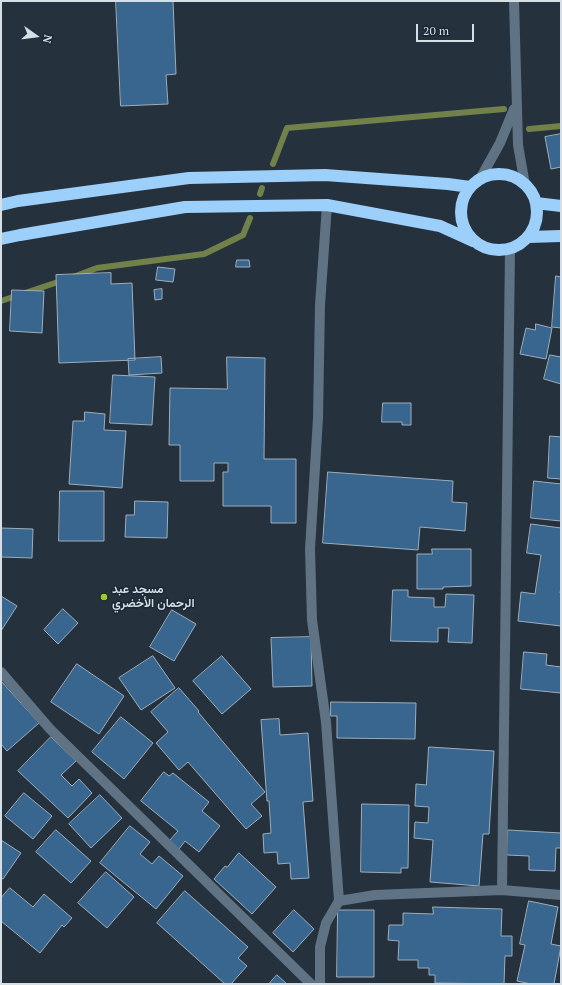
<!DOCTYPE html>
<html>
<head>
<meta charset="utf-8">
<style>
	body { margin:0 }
	#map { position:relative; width:562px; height:985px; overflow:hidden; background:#25323d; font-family:"PT Serif",serif }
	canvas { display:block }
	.frame { position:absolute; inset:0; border:2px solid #d6dee6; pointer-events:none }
	.north { position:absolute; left:16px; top:16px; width:40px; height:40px; -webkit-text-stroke:3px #1b2833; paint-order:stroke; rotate:104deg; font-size:11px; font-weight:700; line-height:16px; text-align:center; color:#d6dee6 }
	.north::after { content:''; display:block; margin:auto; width:14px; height:18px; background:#d6dee6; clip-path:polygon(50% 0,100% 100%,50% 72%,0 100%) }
	.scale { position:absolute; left:416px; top:24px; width:58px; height:18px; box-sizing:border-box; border:2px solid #d6dee6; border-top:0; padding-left:5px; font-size:12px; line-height:14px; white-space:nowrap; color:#d6dee6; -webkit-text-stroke:3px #1b2833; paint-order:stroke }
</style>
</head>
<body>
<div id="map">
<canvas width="562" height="985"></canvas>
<div class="frame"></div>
<div class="north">N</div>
<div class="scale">20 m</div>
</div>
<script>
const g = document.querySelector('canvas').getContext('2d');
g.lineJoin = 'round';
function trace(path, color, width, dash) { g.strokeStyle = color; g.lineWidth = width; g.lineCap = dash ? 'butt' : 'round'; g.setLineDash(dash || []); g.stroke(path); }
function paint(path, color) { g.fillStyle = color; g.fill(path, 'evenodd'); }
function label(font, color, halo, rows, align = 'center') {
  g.font = font + ' "PT Serif",Vazirmatn,serif'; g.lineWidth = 3; g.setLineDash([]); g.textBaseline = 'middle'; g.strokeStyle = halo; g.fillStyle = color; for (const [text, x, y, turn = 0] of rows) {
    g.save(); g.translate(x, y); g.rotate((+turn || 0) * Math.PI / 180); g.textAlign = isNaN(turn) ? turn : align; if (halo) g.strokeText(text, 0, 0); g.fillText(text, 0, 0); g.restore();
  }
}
trace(new Path2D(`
	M529,129L561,126
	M273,164L287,128L504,109
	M260,194L262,188
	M73,277L97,268L204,254L243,235L250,218
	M1,301L64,280`), '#718149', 6);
const building = new Path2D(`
	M116,1H173L176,74L166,75L168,104L121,106Z
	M561,134V167L551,169L545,137Z
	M237,260H249L250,267H236Z
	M158,267L175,269L173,282L156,280Z
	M111,273V284L132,283L135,360L59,363L56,275Z
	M556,276L561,277V328L552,327Z
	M162,289V299L155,300L154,290Z
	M12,290L44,291L42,333L10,331Z
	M536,324L552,328L546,359L520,354L526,328L535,330Z
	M550,355L561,357V384L544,379Z
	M161,357L162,373L129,375L128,359Z
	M227,357L265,358L264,459H296V523H271V506H223V472H228V463H214V481H180V445H169L170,388L227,389Z
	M113,375L155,377L152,425L110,423Z
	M383,403H411V425H402V422H382Z
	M85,412L105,414L104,430L126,431L122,488L69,484L73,421H84Z
	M550,436L561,437V479L548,478Z
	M328,472L453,481L452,502L467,503L465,531L420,527L418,550L323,543Z
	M534,481L561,484V521L531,518Z
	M60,491H104V541H59Z
	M135,501L168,502L167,538L125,537L126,515H134Z
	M531,524L561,528V586L560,593H561V626L518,621L521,592L535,594L541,555L527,553Z
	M1,528L33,529L32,558L1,557Z
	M432,549H471V586L443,587V589H417V554H432Z
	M393,590H408V597L434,598V607H445L446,594L474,595L472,643L448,642L449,628H438V642L391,641Z
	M1,596L17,606L1,631Z
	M63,609L78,623L58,644L44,630Z
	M172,610L196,624L174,661L150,647Z
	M311,637L312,686L273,687L271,638Z
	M524,652L547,654L546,665L561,667V693L521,689Z
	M153,656L175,688L141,710L119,678Z
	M222,656L251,689L222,714L193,681Z
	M77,664L124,696L99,734L51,702Z
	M1,681L39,723L7,751L1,744Z
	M179,688L199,711L198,712L265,792L251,804L262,816L246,829L188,762L179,770L156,743L168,732L151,712Z
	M331,702L416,703L415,739L337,738V716H331Z
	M121,717L153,743L124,779L92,752Z
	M279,719L280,735L308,733L313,801L303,802L309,878L291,879L290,863L278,864L277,852L264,853L263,834L271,833L269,801H267L261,720Z
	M51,737L76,761L61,775L72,786L79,779L92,793L68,818L18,771Z
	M429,747L494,751L489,834H483L479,886L430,882L433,840L414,838L415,822L428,823L429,807L415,806L416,784L426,785Z
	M164,772L169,776L173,773L209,802L202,811L220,826L199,852L185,841L179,849L169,841L178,831L141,801Z
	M24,793L52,816L33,839L5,816Z
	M100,795L122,818L91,848L69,824Z
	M362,804L409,805L408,868H401V873L361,872Z
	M130,826L150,842L140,854L152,864L159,856L183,876L156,909L100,863Z
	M56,830L91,861L71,883L36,852Z
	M508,830L561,833V848H556L555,871L529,870V856L507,855Z
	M1,840L21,853L3,879L1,878Z
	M239,853L276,887L252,914L214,879L225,866L227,867Z
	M106,872L134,897L107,928L78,903Z
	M10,888L33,907L44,894L72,918L64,927L62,925L40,953L1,921V898Z
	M185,891L248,947L238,958L247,966L231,984H225L157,923Z
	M529,901L558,907L551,944L561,946L554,984H531L517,981L525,945L520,944Z
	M433,907L502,909L501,936H512V956H505L504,984L435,983V975H429V968H418V960H398L399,941L388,940L389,925H403V913L433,914Z
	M294,910L314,929L293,952L273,933Z
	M338,910H374V977H337Z
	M277,975L287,984H269Z`);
paint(building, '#38668e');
trace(building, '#9eadbb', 1);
trace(new Path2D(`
	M514,1L518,145L525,185
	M480,179L500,143L514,109
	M327,205L320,305L318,418L310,549L312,620L326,722L339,901
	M1,672L50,729L311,984
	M502,890L510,249
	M320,984V947L326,923L339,901L375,895L502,890L561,895`), '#5f7385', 10);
trace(new Path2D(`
	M461 212a38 38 0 1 1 76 0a38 38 0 1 1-76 0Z
	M536,203L561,206
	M1,205L18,201L189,178L325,175L448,184L470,187
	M528,237L561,236
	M1,239L20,235L185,207L327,205L440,226L473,241`), '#9dcffb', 12);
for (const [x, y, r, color] of [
	[104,597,4,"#a5c822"]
]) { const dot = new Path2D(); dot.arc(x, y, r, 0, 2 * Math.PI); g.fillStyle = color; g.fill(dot); trace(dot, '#1b2833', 1.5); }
label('bold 12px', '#d6dee6', '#1b2833', [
	["مسجد عبد",112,590],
	["الرحمان الأخضري",112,604]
], 'left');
</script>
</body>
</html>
